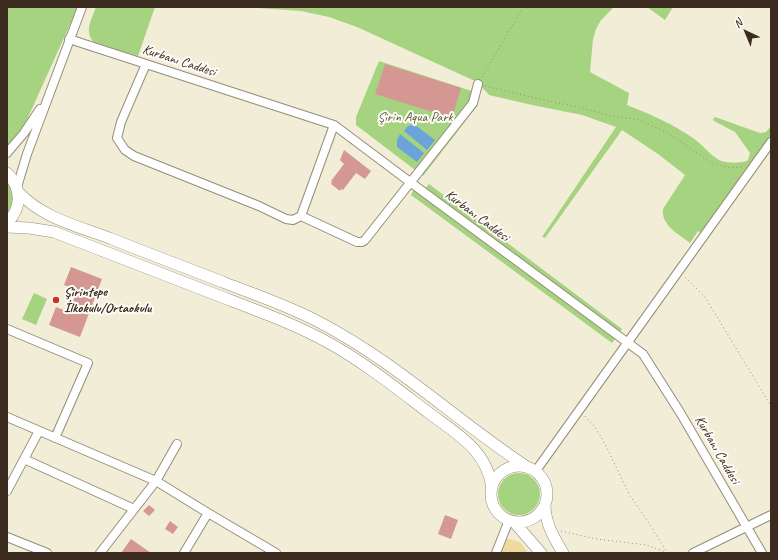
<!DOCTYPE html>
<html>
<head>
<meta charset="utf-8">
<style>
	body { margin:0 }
	#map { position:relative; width:778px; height:560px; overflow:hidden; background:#f2edd7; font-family:Caveat,sans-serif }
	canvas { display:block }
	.frame { position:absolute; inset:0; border:8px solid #3b2a1e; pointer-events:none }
	.north { position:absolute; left:726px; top:12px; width:40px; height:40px; -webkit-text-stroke:3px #fdfcf7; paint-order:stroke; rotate:316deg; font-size:11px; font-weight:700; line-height:16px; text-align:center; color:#3b2a1e }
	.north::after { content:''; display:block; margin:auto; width:14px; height:18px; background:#3b2a1e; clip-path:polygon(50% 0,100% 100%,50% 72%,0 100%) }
</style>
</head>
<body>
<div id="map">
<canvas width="778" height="560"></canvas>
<div class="frame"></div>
<div class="north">N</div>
</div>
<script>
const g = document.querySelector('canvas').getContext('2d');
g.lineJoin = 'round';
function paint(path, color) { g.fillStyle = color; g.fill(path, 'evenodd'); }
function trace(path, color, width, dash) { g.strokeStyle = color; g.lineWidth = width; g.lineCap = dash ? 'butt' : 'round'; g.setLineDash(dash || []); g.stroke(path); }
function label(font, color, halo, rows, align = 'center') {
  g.font = font + ' Caveat,sans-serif'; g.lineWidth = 4; g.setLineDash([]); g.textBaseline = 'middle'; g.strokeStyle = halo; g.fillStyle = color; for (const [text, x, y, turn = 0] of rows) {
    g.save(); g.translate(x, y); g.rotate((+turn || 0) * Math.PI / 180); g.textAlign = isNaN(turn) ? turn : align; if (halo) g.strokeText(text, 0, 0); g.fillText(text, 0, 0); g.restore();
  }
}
paint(new Path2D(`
	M7,7H78L25,124L7,147Z
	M96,7H155L138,56L94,43C84,30 91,21 96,7Z
	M243,7H611L613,8L601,20L596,29L593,39L590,72L629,93L627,105C650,114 673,124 693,138C702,144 709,154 719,160C724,163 743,164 748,160L750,153L735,132L714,121L713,119L715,117L760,133L766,132L771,126V140L704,236L698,231L690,243C679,234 661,226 663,209L685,175L658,154L622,130L545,238L542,237L616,127L582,115L532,105L489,95L477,82L357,27L329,17L301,11Z
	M647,7H673L665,20Z
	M379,61L478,93V105L423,176L356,125V117Z
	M7,179L11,184L14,203L7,217Z
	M429,184L622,329L620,332L425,189Z
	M414,189L615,339L612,343L411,195Z
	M34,293L47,299L36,325L22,319Z
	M498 494a21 21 0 1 1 42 0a21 21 0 1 1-42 0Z`), '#a6d380');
paint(new Path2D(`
	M510,539L520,542L528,553H498L504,540Z`), '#eeda9e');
paint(new Path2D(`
	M412,125H415L435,140L427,150L404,131L408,126Z
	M400,134L424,153L417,162L397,147V140Z`), '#6aa4da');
paint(new Path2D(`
	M385,64L461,88L452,118L375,94Z
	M344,150L371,171L365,179L356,173L343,190L341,189L340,191L331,184L332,182L331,181L344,164L340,160Z
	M71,267L102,279L80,337L49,325L56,307L69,312L77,290L64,285Z
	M149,505L155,510L149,516L143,511Z
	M445,515L458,520L451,539L438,534Z
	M170,521L178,527L173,534L165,529Z
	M131,539L151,553H121Z`), '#d49792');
const minor = new Path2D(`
	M69,39L334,125L410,182L643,354L681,414L762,553
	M146,64L121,122L117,138L125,150L134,156L259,206L286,219L293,220L301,216
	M334,125L301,216L357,242H362L365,240L473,103L478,84
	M7,153L24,133L40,109
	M17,187L27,154L82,7
	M7,329L88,363L55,438
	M7,417L156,481L177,444
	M24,459L134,509
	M535,472L771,142
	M7,491L39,431
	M208,513L276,553
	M7,537L47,553
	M100,553L156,481L208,513L184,553
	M496,553L509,520
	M693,553L771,515`);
const highway = new Path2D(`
	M7,173C22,188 22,208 7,223
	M18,192C44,219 78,226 112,239C149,254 187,268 225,283C257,295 289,306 319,322C396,362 458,422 530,469
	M7,227L29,228L54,232C106,252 157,272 209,292C250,308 291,322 329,343C365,363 396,388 429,413C457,434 488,451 492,489
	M491 494a28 28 0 1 1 56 0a28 28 0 1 1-56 0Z
	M545,505C545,523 554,538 563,553
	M514,522L541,553`);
trace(minor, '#968c7a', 10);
trace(highway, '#968c7a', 12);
trace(new Path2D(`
	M482,77L523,7
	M485,86L539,99L579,107L607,115L639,120L668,133L713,164L730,168L743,167
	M685,277L705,297L771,406
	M585,416L595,427L605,444L630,496L641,511L667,552
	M561,531L596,539L647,545L668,553`), '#968c7a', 1, [1, 3]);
trace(minor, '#fff', 8);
trace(highway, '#fff', 11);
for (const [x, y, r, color] of [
	[56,300,4,"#c8321e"]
]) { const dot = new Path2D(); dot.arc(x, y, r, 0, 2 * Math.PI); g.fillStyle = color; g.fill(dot); trace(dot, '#fdfcf7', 1.5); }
label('14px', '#3b2a1e', '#fdfcf7', [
	["Kurbanı Caddesi",179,61,18],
	["Kurbanı Caddesi",477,216,37],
	["Kurbanı Caddesi",717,450,60]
]);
label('14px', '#5b5d3b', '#fdfcf7', [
	["Şirin Aqua Park",415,117]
]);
label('bold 14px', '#3b2a1e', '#fdfcf7', [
	["Şirintepe",64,292],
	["İlkokulu/Ortaokulu",64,308]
], 'left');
</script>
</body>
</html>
